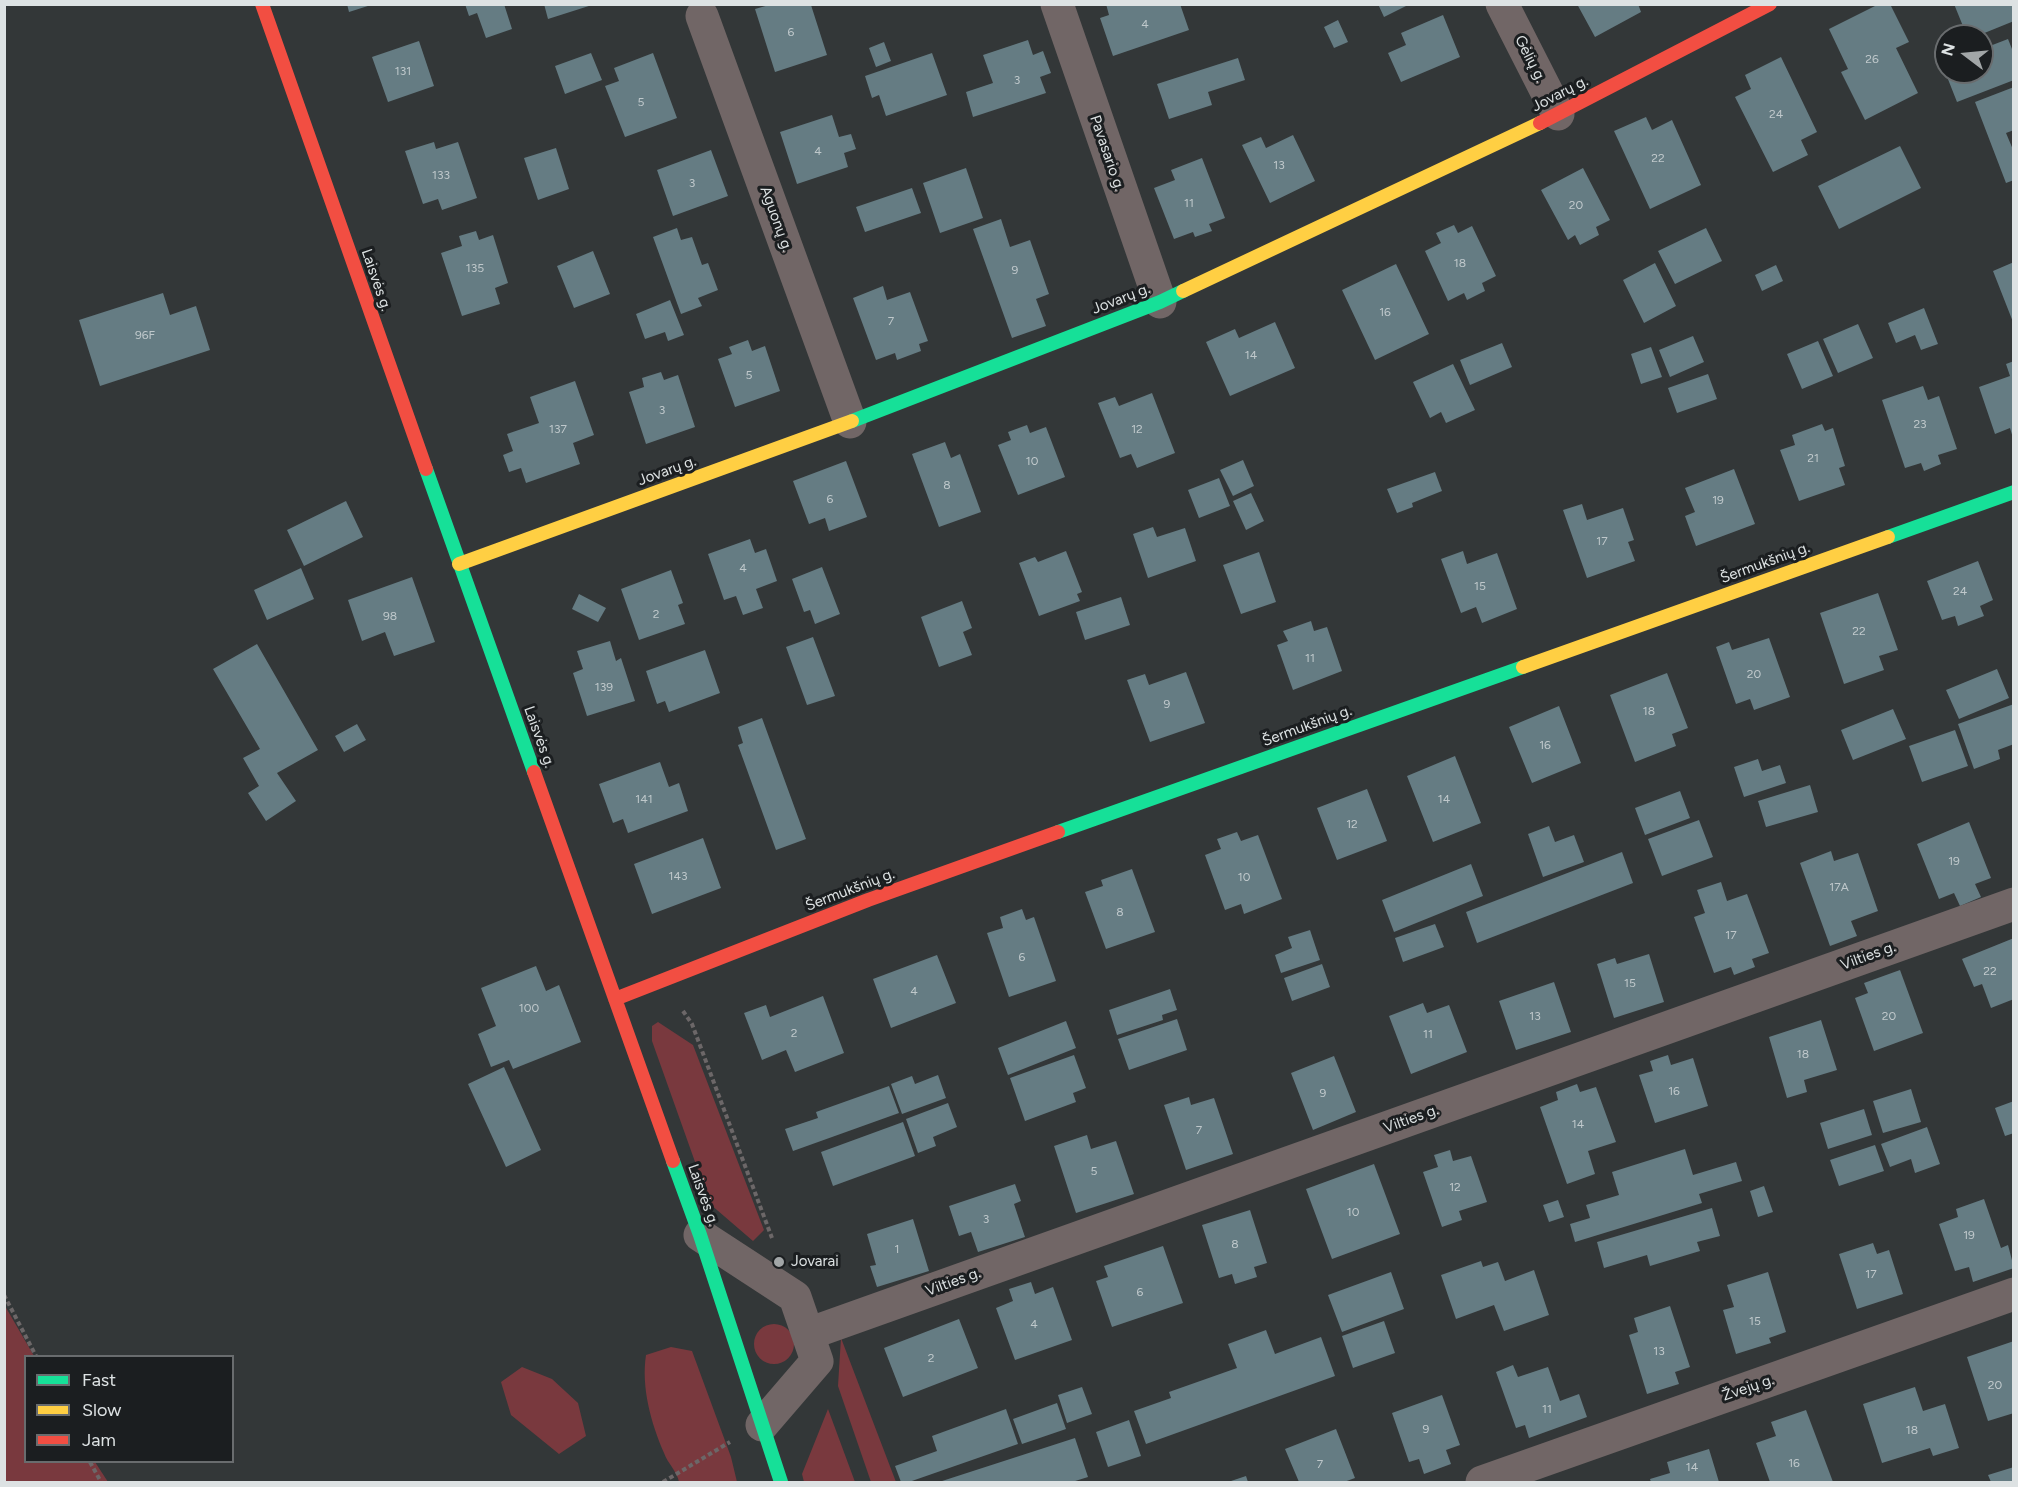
<!DOCTYPE html>
<html>
<head>
<meta charset="utf-8">
<style>
	body { margin:0 }
	#map { position:relative; width:2018px; height:1487px; overflow:hidden; background:#333738; font-family:Figtree,sans-serif }
	canvas { display:block }
	.frame { position:absolute; inset:0; border:6px solid #dde2e3; pointer-events:none }
	.legend { position:absolute; left:24px; top:1355px; width:210px; height:108px; box-sizing:border-box; background:#1b1e20; border:2px solid #696c6e; margin:0; padding:8px 10px; list-style:none; font-size:18px; color:#dde2e3 }
	.legend li { display:flex; align-items:center; gap:12px; height:30px }
	.legend b { width:30px; border:2px solid #696c6e }
	.north { position:absolute; left:1934px; top:24px; width:60px; height:60px; box-sizing:border-box; background:#1b1e20; border:2px solid #696c6e; border-radius:50%; rotate:286deg; font-size:16px; font-weight:700; line-height:24px; text-align:center; color:#dde2e3 }
	.north::after { content:''; display:block; margin:auto; width:21px; height:27px; background:#a2a6a7; clip-path:polygon(50% 0,100% 100%,50% 72%,0 100%) }
</style>
</head>
<body>
<div id="map">
<canvas width="2018" height="1487"></canvas>
<div class="frame"></div>
<ul class="legend">
<li><b style="height:8px;background:#16e098"></b>Fast</li>
<li><b style="height:8px;background:#ffcf43"></b>Slow</li>
<li><b style="height:8px;background:#f24e42"></b>Jam</li>
</ul>
<div class="north">N</div>
</div>
<script>
const g = document.querySelector('canvas').getContext('2d');
g.lineJoin = 'round';
function paint(path, color) { g.fillStyle = color; g.fill(path, 'evenodd'); }
function trace(path, color, width, dash) { g.strokeStyle = color; g.lineWidth = width; g.lineCap = dash ? 'butt' : 'round'; g.setLineDash(dash || []); g.stroke(path); }
function label(font, color, halo, rows, align = 'center') {
  g.font = font + ' Figtree,sans-serif'; g.lineWidth = 6; g.setLineDash([]); g.textBaseline = 'middle'; g.strokeStyle = halo; g.fillStyle = color; for (const [text, x, y, turn = 0] of rows) {
    g.save(); g.translate(x, y); g.rotate((+turn || 0) * Math.PI / 180); g.textAlign = isNaN(turn) ? turn : align; if (halo) g.strokeText(text, 0, 0); g.fillText(text, 0, 0); g.restore();
  }
}
paint(new Path2D(`
	M658,1022L693,1045L764,1230L753,1241L710,1204L652,1041V1026Z
	M5,1306L34,1356H26V1462H95L108,1482H5Z
	M754 1344a20 20 0 1 1 40 0a20 20 0 1 1-40 0Z
	M841,1338L896,1482H871L838,1386Z
	M671,1347L692,1351L731,1457L737,1482H679C677,1471 668,1464 664,1453C651,1423 641,1387 646,1355Z
	M522,1367L552,1379L578,1403L586,1436L559,1454L511,1415L501,1382Z
	M828,1409L855,1482H804L802,1474Z`), '#79393e');
paint(new Path2D(`
	M347,4H371V5L349,12Z
	M465,4H504L512,29L486,38L477,13L469,16Z
	M544,4H592V5L548,19Z
	M1106,4H1180L1189,30L1113,56L1100,18L1109,15Z
	M1378,4H1410L1384,17Z
	M1577,4H1638L1641,12L1595,37Z
	M1879,4H1890L1909,42L1896,48L1918,93L1865,120L1841,72L1848,69L1829,29Z
	M1954,4H2014V21L1977,36H1967Z
	M769,5H811L827,55L775,72L755,9Z
	M1443,15L1460,57L1401,82L1388,53L1406,45L1401,33Z
	M1338,20L1348,42L1334,48L1324,27Z
	M2008,39L2014,54V80L1957,102L1942,64L1946,63V72H1982V49Z
	M1028,40L1033,55L1043,51L1051,73L1040,77L1046,93L973,117L966,92L993,83L983,55Z
	M419,41L434,86L388,102L372,57Z
	M884,42L891,61L876,67L869,48Z
	M591,53L602,80L565,94L555,66Z
	M653,53L677,118L625,137L605,86L619,81L614,68Z
	M932,53L947,95L886,116L879,95L872,98L865,76Z
	M1781,57L1817,132L1801,140L1808,155L1773,172L1735,97L1751,89L1745,75Z
	M1238,58L1245,80L1208,92L1212,105L1169,119L1157,84Z
	M2014,87V130L2006,133L2014,152V180L2006,183L1975,102Z
	M832,115L839,137L851,134L856,149L844,153L848,167L797,184L780,132Z
	M1646,117L1652,130L1672,120L1701,185L1650,209L1614,131Z
	M1293,135L1315,181L1270,203L1242,145L1261,137L1266,148Z
	M434,142L436,149L458,142L477,198L442,210L438,199L423,204L405,151Z
	M1900,146L1921,188L1839,229L1818,186Z
	M556,148L569,189L538,200L524,158Z
	M711,150L728,196L673,216L657,170Z
	M1202,158L1225,218L1209,224L1212,231L1195,237L1193,232L1174,239L1154,188L1175,180L1171,170Z
	M966,168L983,218L940,233L923,183Z
	M1583,168L1610,220L1596,227L1599,235L1580,245L1575,235L1568,240L1541,190Z
	M912,188L921,213L865,232L856,207Z
	M1001,219L1010,247L1030,240L1049,294L1036,299L1046,326L1012,338L973,229Z
	M1454,225L1458,233L1472,226L1496,276L1482,283L1485,291L1467,300L1464,293L1448,301L1425,251L1441,243L1436,233Z
	M677,228L681,240L692,237L702,265L708,263L718,290L698,298L702,306L681,314L653,237Z
	M1706,228L1722,261L1675,284L1658,251Z
	M476,231L479,240L493,235L508,283L495,288L500,304L462,316L441,253L462,246L459,236Z
	M593,251L610,294L574,308L557,266Z
	M2014,262V322H2013L1993,271Z
	M1655,263L1676,306L1644,323L1623,280Z
	M1396,264L1429,334L1375,360L1342,290Z
	M1776,265L1783,281L1762,291L1755,275Z
	M883,286L887,300L910,292L928,341L919,344L921,351L897,360L895,353L876,360L853,298Z
	M163,293L170,315L196,306L210,350L100,386L79,320Z
	M670,300L684,335L668,341L665,332L645,339L636,314Z
	M1924,308L1938,344L1921,350L1915,335L1896,343L1888,323Z
	M1275,322L1295,368L1230,396L1206,342L1235,329L1239,338Z
	M1858,324L1873,358L1838,373L1823,339Z
	M1693,336L1704,362L1670,377L1659,350Z
	M748,340L752,351L765,346L780,391L735,407L718,359L732,354L729,347Z
	M1818,341L1833,376L1802,389L1787,354Z
	M1502,343L1512,367L1470,385L1460,360Z
	M1651,347L1662,377L1641,384L1631,354Z
	M2014,361V438H2013L2010,428L1995,434L1979,387L2010,376L2006,364Z
	M1453,364L1475,410L1446,423L1441,412L1430,418L1413,382Z
	M661,372L664,380L678,375L695,427L646,444L629,392L644,387L642,378Z
	M1708,374L1717,399L1677,413L1668,388Z
	M575,381L594,435L573,443L580,464L526,483L521,468L509,472L503,455L513,451L507,434L539,423L530,397Z
	M1923,386L1928,400L1939,396L1957,449L1938,455L1941,464L1924,471L1921,463L1905,468L1882,400Z
	M1152,393L1175,453L1137,468L1131,454L1120,458L1098,403L1115,397L1119,406Z
	M1822,424L1825,431L1833,428L1845,466L1839,468L1845,485L1799,501L1780,450L1795,445L1792,435Z
	M1027,425L1030,433L1046,427L1065,477L1018,495L998,445L1011,440L1008,432Z
	M945,442L951,458L960,454L981,512L939,527L912,454Z
	M1243,460L1254,486L1233,496L1220,470Z
	M846,461L867,517L829,531L825,518L809,524L793,481Z
	M1734,469L1755,524L1696,546L1685,516L1695,512L1685,488Z
	M1435,472L1442,491L1412,503L1413,507L1397,513L1387,489Z
	M1219,478L1230,506L1199,518L1188,490Z
	M1251,493L1264,521L1246,530L1233,501Z
	M346,501L363,537L304,566L287,530Z
	M1582,504L1587,520L1623,508L1634,540L1628,542L1635,561L1587,578L1563,510Z
	M1153,527L1157,537L1185,528L1196,561L1148,578L1133,534Z
	M750,539L755,553L766,549L777,581L756,589L763,608L743,615L736,596L724,600L708,554Z
	M1066,551L1082,592L1077,594L1080,601L1039,616L1019,563L1035,557L1038,562Z
	M1463,551L1467,564L1497,553L1517,609L1482,623L1476,607L1461,613L1441,559Z
	M1259,552L1276,602L1241,614L1223,565Z
	M1978,561L1993,600L1980,606L1984,616L1958,626L1955,616L1942,620L1927,581Z
	M822,567L840,614L815,624L810,610L804,612L792,579Z
	M301,568L314,599L267,620L254,590Z
	M671,570L683,603L678,605L685,624L639,640L621,589Z
	M412,577L435,642L394,656L385,632L362,641L348,600Z
	M1878,593L1898,650L1879,656L1884,670L1844,684L1820,613Z
	M579,594L606,608L598,622L572,609Z
	M1121,597L1130,625L1085,640L1076,612Z
	M962,601L972,628L963,632L972,655L939,667L921,617Z
	M1311,621L1314,631L1327,627L1342,671L1293,690L1277,645L1288,641L1283,631Z
	M813,637L835,696L807,705L786,647Z
	M1769,638L1790,697L1754,710L1750,699L1736,704L1716,647L1729,642L1732,650Z
	M610,641L616,661L621,658L635,701L587,716L573,673L583,669L577,651Z
	M257,644L318,750L277,773L296,801L266,821L248,793L259,786L243,758L260,749L213,669Z
	M705,650L720,693L669,712L665,701L657,704L646,671Z
	M1997,669L2009,698L1959,719L1946,690Z
	M1186,672L1205,723L1150,742L1127,680L1145,674L1149,685Z
	M1667,673L1688,728L1672,734L1676,746L1635,762L1610,695Z
	M2014,704V744L1998,750L2000,759L1974,769L1958,724Z
	M1559,706L1581,763L1532,783L1509,727Z
	M1893,709L1906,739L1853,760L1841,730Z
	M762,718L806,839L776,850L738,745L743,743L738,727Z
	M357,724L366,740L344,752L335,736Z
	M1955,730L1968,766L1922,782L1909,746Z
	M1455,756L1481,823L1433,842L1407,776Z
	M1758,759L1762,771L1780,765L1786,783L1744,797L1734,767Z
	M660,762L669,787L679,783L688,811L628,833L623,819L613,823L599,784Z
	M1810,785L1818,812L1766,827L1758,801Z
	M1367,789L1387,841L1337,860L1317,808Z
	M1680,791L1690,818L1645,835L1635,808Z
	M1699,820L1713,857L1662,876L1648,839Z
	M1969,822L1991,878L1975,884L1981,897L1960,906L1954,893L1939,899L1917,844Z
	M1549,826L1555,842L1574,835L1584,862L1543,877L1528,834Z
	M1237,832L1241,841L1258,835L1282,899L1244,914L1241,904L1225,910L1205,855L1221,849L1217,839Z
	M703,838L721,888L652,914L634,864Z
	M1831,851L1834,861L1858,853L1878,911L1851,921L1857,936L1830,946L1800,863Z
	M1622,852L1633,883L1477,943L1466,912Z
	M1471,864L1483,896L1394,932L1382,900Z
	M1132,869L1155,932L1106,949L1085,892L1103,886L1101,880Z
	M1721,882L1727,901L1747,894L1769,953L1752,959L1755,967L1734,975L1731,967L1714,973L1694,917L1705,913L1697,890Z
	M1022,909L1026,920L1034,917L1056,981L1009,997L987,933L1003,928L1000,917Z
	M1435,924L1444,947L1403,962L1395,938Z
	M1310,930L1320,960L1281,973L1275,955L1292,948L1288,937Z
	M2014,938V999L1991,1008L1982,984L1974,987L1962,959Z
	M1649,954L1664,1002L1614,1018L1597,964L1615,958L1617,964Z
	M937,955L956,1003L891,1028L873,979Z
	M1322,964L1330,987L1292,1001L1284,978Z
	M536,966L546,991L559,985L581,1042L513,1069L509,1060L491,1067L478,1034L496,1026L481,988Z
	M1900,970L1923,1033L1874,1051L1855,998L1868,993L1864,983Z
	M1554,982L1571,1032L1516,1050L1499,1001Z
	M1170,989L1177,1010L1162,1015L1163,1020L1117,1035L1109,1010Z
	M823,996L844,1053L795,1072L786,1050L762,1060L744,1013L766,1005L770,1017Z
	M1423,1003L1427,1013L1449,1005L1467,1052L1411,1074L1389,1016Z
	M1177,1019L1187,1050L1129,1070L1118,1039Z
	M1821,1020L1837,1070L1804,1080L1807,1092L1787,1098L1769,1037Z
	M1066,1021L1076,1048L1008,1075L998,1048Z
	M1074,1055L1086,1088L1073,1093L1076,1102L1025,1121L1010,1078Z
	M1668,1055L1671,1065L1693,1058L1708,1106L1655,1123L1639,1075L1653,1071L1650,1061Z
	M1334,1056L1356,1112L1313,1130L1291,1073Z
	M504,1067L541,1150L506,1167L468,1084Z
	M938,1075L946,1098L902,1114L891,1084L912,1076L915,1084Z
	M1577,1084L1580,1092L1596,1087L1616,1142L1588,1151L1595,1174L1567,1184L1540,1107L1558,1100L1556,1092Z
	M889,1086L899,1113L793,1151L785,1129L818,1118L816,1112Z
	M1911,1089L1921,1122L1883,1133L1873,1101Z
	M1189,1097L1191,1105L1214,1098L1233,1154L1186,1170L1164,1105Z
	M2014,1101V1133L2005,1136L1995,1108Z
	M948,1103L957,1127L933,1137L936,1146L918,1153L906,1119Z
	M1864,1109L1872,1135L1828,1149L1820,1123Z
	M903,1122L915,1156L833,1186L821,1152Z
	M1927,1127L1940,1164L1915,1173L1911,1159L1890,1167L1881,1144Z
	M1087,1135L1091,1149L1116,1141L1134,1194L1076,1213L1054,1146Z
	M1875,1145L1884,1171L1839,1186L1830,1160Z
	M1685,1149L1693,1175L1736,1162L1742,1181L1699,1194L1702,1203L1575,1242L1570,1224L1590,1218L1586,1205L1619,1195L1612,1172Z
	M1450,1150L1453,1161L1471,1156L1487,1202L1459,1211L1462,1220L1442,1227L1423,1172L1438,1167L1434,1155Z
	M1374,1164L1400,1234L1332,1259L1306,1189Z
	M1015,1184L1021,1201L1014,1204L1025,1237L978,1252L971,1232L959,1236L949,1206Z
	M1764,1186L1773,1212L1758,1217L1750,1191Z
	M1984,1199L2001,1248L2008,1245L2014,1268L1973,1282L1969,1267L1955,1271L1939,1224L1958,1217L1956,1209Z
	M1558,1200L1564,1217L1549,1222L1543,1205Z
	M1712,1208L1720,1236L1697,1242L1700,1251L1650,1266L1647,1255L1604,1268L1597,1242Z
	M1250,1210L1267,1263L1254,1267L1257,1277L1235,1284L1232,1274L1219,1278L1202,1225Z
	M913,1219L929,1271L877,1287L870,1266L876,1265L867,1234Z
	M1873,1243L1877,1254L1889,1250L1903,1294L1857,1309L1839,1254Z
	M1163,1246L1183,1303L1112,1327L1096,1281L1108,1277L1104,1266Z
	M1481,1261L1483,1267L1498,1262L1505,1281L1534,1270L1549,1315L1504,1331L1494,1305L1456,1319L1441,1275Z
	M1391,1272L1404,1309L1342,1332L1328,1295Z
	M1768,1272L1786,1332L1769,1338L1771,1343L1736,1354L1723,1310L1734,1307L1727,1285Z
	M1031,1282L1035,1294L1053,1287L1072,1340L1015,1360L996,1308L1013,1301L1009,1289Z
	M1670,1306L1690,1367L1675,1372L1679,1384L1647,1394L1629,1335L1638,1332L1634,1318Z
	M959,1319L978,1368L903,1397L884,1348Z
	M1384,1321L1395,1353L1353,1368L1342,1336Z
	M1266,1330L1275,1354L1321,1337L1335,1376L1146,1444L1134,1411L1171,1398L1169,1392L1237,1368L1228,1344Z
	M2014,1341V1413L1988,1421L1967,1357Z
	M1513,1365L1518,1377L1548,1367L1560,1401L1579,1394L1587,1417L1529,1438L1525,1425L1516,1428L1496,1372Z
	M1082,1387L1092,1414L1067,1423L1058,1395Z
	M1915,1387L1923,1411L1945,1404L1959,1448L1933,1456L1930,1448L1882,1463L1863,1404Z
	M1442,1395L1460,1445L1446,1450L1451,1464L1424,1474L1419,1459L1409,1462L1392,1413Z
	M1057,1403L1066,1429L1022,1444L1013,1419Z
	M1006,1409L1018,1444L909,1482H901L895,1466L937,1451L932,1436Z
	M1806,1410L1833,1482H1770L1756,1443L1776,1436L1771,1422Z
	M1129,1420L1141,1456L1108,1467L1096,1432Z
	M1336,1429L1355,1478L1344,1482H1299L1285,1449Z
	M1075,1438L1088,1477L1072,1482H939Z
	M1709,1449L1719,1482H1651L1650,1479L1670,1473L1667,1462Z
	M2014,1467V1482H1991L1988,1475Z
	M1246,1476L1248,1482H1228Z`), '#657c83');
trace(new Path2D(`
	M683,1011L692,1024L772,1238
	M4,1295L36,1356
	M90,1462L101,1482
	M663,1482L730,1442`), '#6c6768', 4, [4.5, 3]);
trace(new Path2D(`
	M1057,4L1160,302
	M1502,4L1558,114
	M702,16L850,422
	M700,1235L795,1297L817,1361L762,1425
	M808,1334L2014,904
	M1482,1482L2014,1294`), '#716666', 33);
trace(new Path2D(`
	M852,421L1160,302L1183,291
	M426,469L534,772
	M1888,537L2014,492
	M1058,832L1523,667
	M673,1161L700,1235L781,1482`), '#16e098', 14);
trace(new Path2D(`
	M1183,291L1540,123
	M459,564L852,421
	M1523,667L1888,537`), '#ffcf43', 14);
trace(new Path2D(`
	M262,4L426,469
	M1540,123L1770,4
	M534,772L673,1161
	M615,999L868,900L1058,832`), '#f24e42', 14);
for (const [x, y, r, color] of [
	[779,1262,6,"#a2a6a7"]
]) { const dot = new Path2D(); dot.arc(x, y, r, 0, 2 * Math.PI); g.fillStyle = color; g.fill(dot); trace(dot, '#1b1e20', 2); }
label('12px', '#bfc8cb', null, [
	["4",1145,24],
	["6",791,32],
	["26",1872,59],
	["131",403,71],
	["3",1017,80],
	["5",641,102],
	["24",1776,114],
	["4",818,151],
	["22",1658,158],
	["13",1279,165],
	["133",441,175],
	["3",692,183],
	["11",1189,203],
	["20",1576,205],
	["18",1460,263],
	["135",475,268],
	["9",1015,270],
	["16",1385,312],
	["7",891,321],
	["96F",145,335],
	["14",1251,355],
	["5",749,375],
	["3",662,410],
	["23",1920,424],
	["137",558,429],
	["12",1137,429],
	["21",1813,458],
	["10",1032,461],
	["8",947,485],
	["6",830,499],
	["19",1718,500],
	["17",1602,541],
	["4",743,568],
	["15",1480,586],
	["24",1960,591],
	["2",656,614],
	["98",390,616],
	["22",1859,631],
	["11",1310,658],
	["20",1754,674],
	["139",604,687],
	["9",1167,704],
	["18",1649,711],
	["16",1545,745],
	["141",644,799],
	["14",1444,799],
	["12",1352,824],
	["19",1954,861],
	["143",678,876],
	["10",1244,877],
	["17A",1839,887],
	["8",1120,912],
	["17",1731,935],
	["6",1022,957],
	["22",1990,971],
	["15",1630,983],
	["4",914,991],
	["100",529,1008],
	["13",1535,1016],
	["20",1889,1016],
	["2",794,1033],
	["11",1428,1034],
	["18",1803,1054],
	["16",1674,1091],
	["9",1323,1093],
	["14",1578,1124],
	["7",1199,1130],
	["5",1094,1171],
	["12",1455,1187],
	["10",1353,1212],
	["3",986,1219],
	["19",1969,1235],
	["8",1235,1244],
	["1",897,1249],
	["17",1871,1274],
	["6",1140,1292],
	["15",1755,1321],
	["4",1034,1324],
	["13",1659,1351],
	["2",931,1358],
	["20",1995,1385],
	["11",1547,1409],
	["9",1426,1429],
	["18",1912,1430],
	["16",1794,1463],
	["7",1320,1464],
	["14",1692,1467]
]);
label('15px', '#dde2e3', '#1b1e20', [
	["Gėlių g.",1530,59,63],
	["Jovarų g.",1560,94,-27],
	["Pavasario g.",1107,153,71],
	["Aguonų g.",776,219,70],
	["Laisvės g.",376,280,71],
	["Jovarų g.",1121,299,-21],
	["Jovarų g.",667,471,-20],
	["Šermukšnių g.",1765,563,-20],
	["Šermukšnių g.",1307,726,-20],
	["Laisvės g.",539,737,70],
	["Šermukšnių g.",850,890,-21],
	["Vilties g.",1868,956,-20],
	["Vilties g.",1411,1119,-20],
	["Laisvės g.",703,1195,70],
	["Vilties g.",953,1282,-20],
	["Žvejų g.",1748,1388,-19]
]);
label('15px', '#dde2e3', '#1b1e20', [
	["Jovarai",791,1262]
], 'left');
</script>
</body>
</html>
